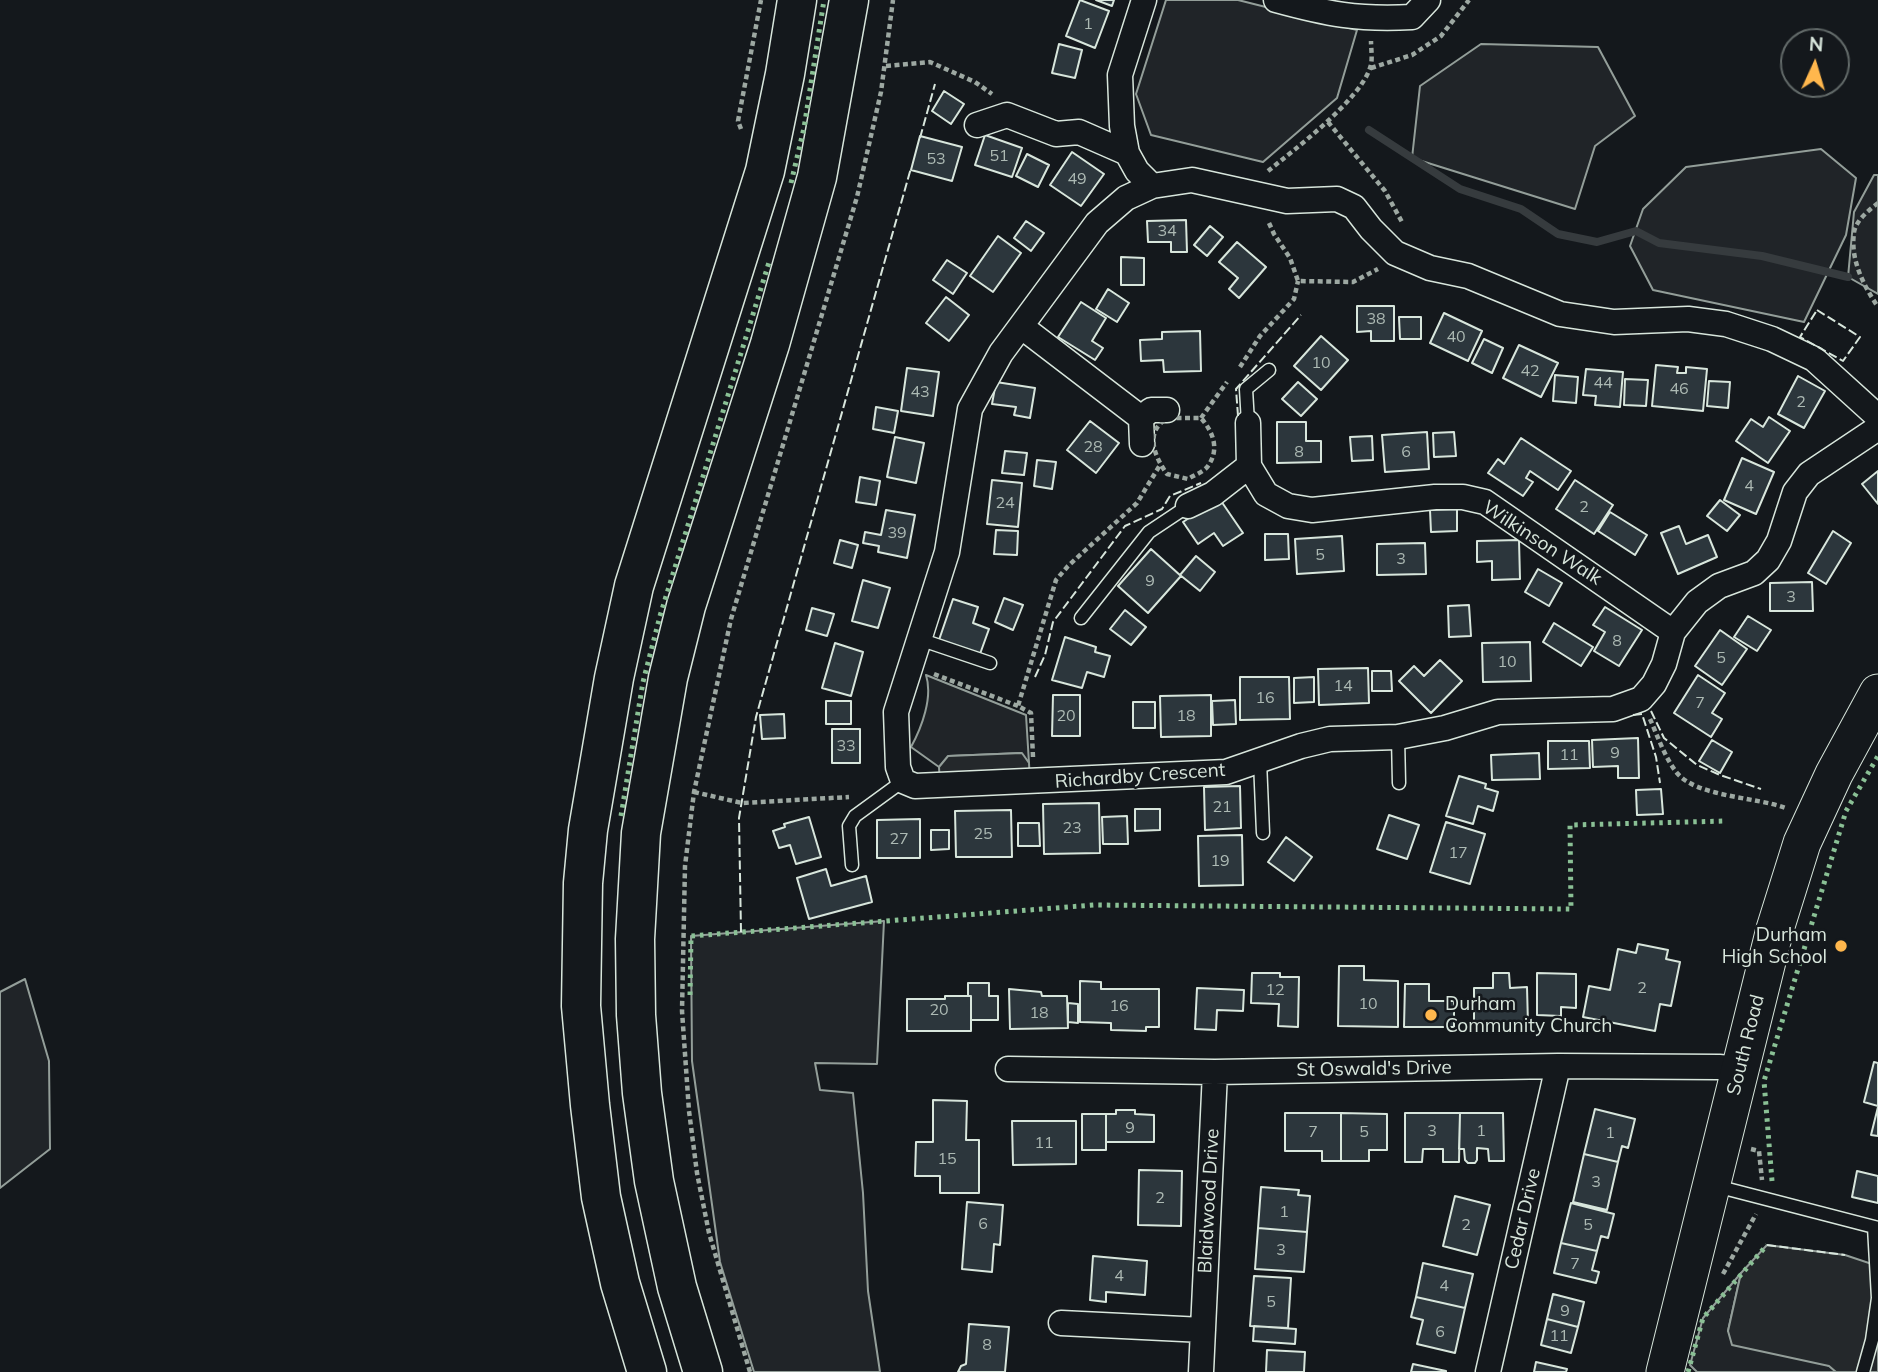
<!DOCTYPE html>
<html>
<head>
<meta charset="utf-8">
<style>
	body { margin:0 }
	#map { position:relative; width:1878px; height:1372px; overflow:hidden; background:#14181c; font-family:Mulish,sans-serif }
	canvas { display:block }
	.north { position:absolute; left:1780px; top:28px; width:70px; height:70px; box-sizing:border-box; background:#14181c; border:2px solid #626a69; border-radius:50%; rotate:4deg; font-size:19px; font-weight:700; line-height:28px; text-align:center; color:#d8e6dc }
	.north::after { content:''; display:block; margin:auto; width:24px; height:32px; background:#ffb74d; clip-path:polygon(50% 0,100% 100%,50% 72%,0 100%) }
</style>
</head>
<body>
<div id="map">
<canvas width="1878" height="1372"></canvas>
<div class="north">N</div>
</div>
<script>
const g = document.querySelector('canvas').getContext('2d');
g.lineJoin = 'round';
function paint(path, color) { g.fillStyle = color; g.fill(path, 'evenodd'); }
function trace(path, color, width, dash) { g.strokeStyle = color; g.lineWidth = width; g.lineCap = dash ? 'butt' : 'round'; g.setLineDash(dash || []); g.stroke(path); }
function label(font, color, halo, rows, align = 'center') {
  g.font = font + ' Mulish,sans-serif'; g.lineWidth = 5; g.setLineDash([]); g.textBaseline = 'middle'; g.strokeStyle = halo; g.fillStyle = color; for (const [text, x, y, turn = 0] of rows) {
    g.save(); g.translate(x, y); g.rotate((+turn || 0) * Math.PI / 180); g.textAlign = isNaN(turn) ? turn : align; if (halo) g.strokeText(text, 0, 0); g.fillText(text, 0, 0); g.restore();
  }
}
const green = new Path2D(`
	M1166,0H1238L1357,30L1337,98L1263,162L1151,135L1136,94Z
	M1481,44L1598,47L1635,116L1595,146L1575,209L1412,158L1420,86Z
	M1821,149L1856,178L1846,235L1804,322L1653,290L1630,246L1643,209L1686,167Z
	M1874,175H1878V294L1848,277L1854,212Z
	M926,675L1026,715L1029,763L1021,753L949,756L939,767L911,747C922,727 933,697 926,675Z
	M884,921L877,1064L815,1063L820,1090L853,1093L863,1193L868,1291L880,1372H754L720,1262L692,1061L691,936Z
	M25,979L49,1061L50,1149L0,1188V992Z
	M1741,1273L1728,1331L1830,1366L1836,1372H1697L1690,1365L1703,1318Z`);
paint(green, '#202428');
trace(green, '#939e99', 2);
const parking = new Path2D(`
	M1022,753L1029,763L1030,783L940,786L939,767L948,756Z
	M1767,1245L1845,1255L1878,1266V1372H1836L1829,1366L1732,1345L1728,1331L1741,1273Z`);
paint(parking, '#24282b');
trace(parking, '#939e99', 2);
trace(new Path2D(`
	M1369,130L1460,189L1521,209L1558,234L1597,242L1636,231L1659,243L1762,256L1848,277`), '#363b3e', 8);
const building = new Path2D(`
	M1080,0L1109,11L1095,48L1066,36Z
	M1096,0H1114L1112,6Z
	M1059,44L1082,50L1075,78L1052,73Z
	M944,91L964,104L951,124L932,111Z
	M985,135L1022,148L1012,177L975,165Z
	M920,136L962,147L952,181L911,170Z
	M1072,152L1104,174L1081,206L1050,185Z
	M1027,154L1049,165L1038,187L1016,176Z
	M1186,220L1187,252H1171V242H1148L1147,221Z
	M1026,221L1044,233L1031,251L1014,238Z
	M1210,226L1223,237L1207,256L1194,245Z
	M998,236L1021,253L993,292L970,276Z
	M1237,242L1266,267L1239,298L1229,289L1238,278L1219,262Z
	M1121,257L1144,258V285H1121Z
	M947,260L967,273L953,294L933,280Z
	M1108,289L1129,303L1117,322L1096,309Z
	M946,297L969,315L949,341L926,323Z
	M1081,302L1106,318L1092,341L1103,348L1095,360L1058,337Z
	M1357,306H1394V341H1371V331L1357,332Z
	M1444,313L1482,331L1468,361L1430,343Z
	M1399,317H1421V339H1400Z
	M1200,331L1201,371L1164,372L1163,360L1141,361L1140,340L1162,339V332Z
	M1321,336L1348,360L1321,390L1294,366Z
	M1484,339L1503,348L1492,373L1472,363Z
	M1519,345L1558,363L1541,397L1503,378Z
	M1656,365L1678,367L1677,373H1686V367L1707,369L1703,411L1652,406Z
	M907,368L939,372L933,416L901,411Z
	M1586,369L1623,372L1620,407L1595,405L1596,396L1583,395Z
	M1555,375L1578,377L1576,403L1553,401Z
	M1798,376L1825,391L1804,428L1778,414Z
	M1625,379L1648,380L1646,406L1624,405Z
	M1709,381L1730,382L1728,408L1707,406Z
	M996,382L1035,388L1030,418L1014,415L1016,407L992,404Z
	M1298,382L1317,399L1301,416L1282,399Z
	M876,407L898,411L894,433L873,429Z
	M1769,417L1790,431L1768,463L1736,441L1751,419L1763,427Z
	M1090,421L1119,443L1096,473L1067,450Z
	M1277,422H1306V441H1321V462L1277,463Z
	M1427,432L1429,469L1385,472L1382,435Z
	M1454,432L1456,456L1434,457L1433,433Z
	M1372,436L1373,460L1352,461L1350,437Z
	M895,437L924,443L916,483L887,477Z
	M1521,438L1571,471L1558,490L1530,471L1526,478L1533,482L1523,496L1488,473L1498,459L1504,464Z
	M1005,451L1027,453L1024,475L1002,473Z
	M1742,458L1774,472L1756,514L1724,500Z
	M1037,460L1056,462L1052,489L1034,486Z
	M1878,471V504L1862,484Z
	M860,477L880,481L876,505L856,502Z
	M992,480L1022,483L1018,527L987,524Z
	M1575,480L1613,505L1594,534L1556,509Z
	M1219,498L1243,533L1223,546L1214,533L1198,544L1183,522Z
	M1720,500L1740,515L1727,531L1707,516Z
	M1457,509V531L1431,532L1430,510Z
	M886,510L915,515L907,558L878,552L879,546L863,543L865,532L881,535Z
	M1610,512L1647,535L1635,555L1598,531Z
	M1679,526L1686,544L1708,535L1717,557L1678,574L1661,533Z
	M996,530L1018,531L1017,555L994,554Z
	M1833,531L1851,543L1826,584L1808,573Z
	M1265,534H1288L1289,559L1265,560Z
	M1342,536L1344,571L1297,574L1295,539Z
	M840,540L858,545L852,568L834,563Z
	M1519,540L1520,579L1492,580V561L1477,562V541Z
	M1425,543L1426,574L1377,575V544Z
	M1151,549L1181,576L1148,613L1118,586Z
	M1196,556L1215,572L1200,591L1180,575Z
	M1538,569L1562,583L1549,606L1525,592Z
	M863,580L890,588L878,628L852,621Z
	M1812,582L1813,611H1770V583Z
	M1004,598L1023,605L1013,630L995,622Z
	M953,599L978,607L973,623L989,629L980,654L939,640Z
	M1469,605L1471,636L1449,637L1448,606Z
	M1605,607L1642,630L1619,666L1594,651L1605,632L1593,625Z
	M812,608L834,614L827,636L806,630Z
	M1125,610L1146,627L1131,645L1110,629Z
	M1748,616L1771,630L1757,651L1734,637Z
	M1554,623L1593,647L1581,666L1543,642Z
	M1720,630L1747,649L1722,685L1695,666Z
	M1065,637L1096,647L1095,652L1110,656L1104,677L1087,672L1082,688L1052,680Z
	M1530,642L1531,681L1483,682L1482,643Z
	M835,643L863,652L851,696L822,688Z
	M1440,660L1462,681L1431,713L1399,681L1414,666L1424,676Z
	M1368,668L1369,703L1319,705L1318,669Z
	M1372,671H1391L1392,691H1372Z
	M1698,675L1725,693L1712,713L1722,719L1711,737L1674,713Z
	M1240,677H1289L1290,719L1240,720Z
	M1314,677V702L1294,703V678Z
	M1053,695H1080V736H1052Z
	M1211,695V736L1161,737L1160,696Z
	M1235,700L1236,724L1213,725L1212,701Z
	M826,701H851V724H826Z
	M1133,702H1155V728H1133Z
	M784,714L785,738L762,739L760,715Z
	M832,729H860V763H832Z
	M1638,738L1639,778H1618V766L1593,767L1592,740Z
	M1712,740L1732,752L1720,773L1699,761Z
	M1548,741H1589L1590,768L1548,769Z
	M1539,753L1540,779L1492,780L1491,755Z
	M1459,776L1486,784L1485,788L1498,792L1493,811L1478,806L1473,824L1446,816Z
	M1240,786L1241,828L1205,830L1204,787Z
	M1661,789L1663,814L1637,815L1636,790Z
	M1099,803L1100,853L1044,854L1043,804Z
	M1135,809H1160V830L1135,831Z
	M1011,810L1012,857H956L955,811Z
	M1389,815L1419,825L1407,859L1377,849Z
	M1127,816L1128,844H1103L1102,817Z
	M809,817L821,857L796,864L790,845L779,848L773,831L785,827L784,824Z
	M920,819V858H877V820Z
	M1446,822L1485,834L1470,884L1430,872Z
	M1018,823H1039L1040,846H1018Z
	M931,830H949V849L931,850Z
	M1242,835L1243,885L1199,886L1198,836Z
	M1286,837L1312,857L1294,881L1268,862Z
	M826,869L831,886L866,876L872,902L809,919L797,878Z
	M1638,944L1668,950L1666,959L1680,962L1671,1006L1660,1004L1655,1031L1583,1017L1589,986L1610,990L1618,949L1636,953Z
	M1339,966H1364V980L1398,981V1027L1338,1026Z
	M1252,973H1280V977H1299L1298,1027L1278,1026L1279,1004L1251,1003Z
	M1493,973H1509L1510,988L1527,987L1528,1025H1474V988H1493Z
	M1537,973L1576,974V1008L1561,1007V1016L1537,1015Z
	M1080,981L1101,982V989H1159V1027H1146V1031L1111,1030V1023L1080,1022Z
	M968,983H989V996H998V1020H971V996H968Z
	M1405,984H1429V1001H1454V1027H1404Z
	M1197,988L1244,990L1243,1011L1217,1010L1216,1030L1195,1029Z
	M1009,989L1041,992L1042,996H1067L1068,1028L1010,1029Z
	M945,996H971V1031H907V999H945Z
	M1068,1003L1078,1004V1023L1068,1022Z
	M1874,1062L1878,1063V1106L1864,1102Z
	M933,1100L967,1101L966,1140H979V1193H940V1176H915L916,1142H933Z
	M1878,1107V1136L1871,1135Z
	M1595,1109L1635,1119L1628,1148L1622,1146L1618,1162L1584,1154Z
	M1116,1110H1135V1114L1154,1115V1142H1106V1114H1116Z
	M1285,1113H1341V1161H1322V1151H1285Z
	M1341,1113L1387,1114V1150H1369V1161H1341Z
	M1405,1113H1460L1459,1162H1443V1149H1423L1422,1162H1405Z
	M1460,1113H1503L1504,1161H1489L1488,1149L1477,1148V1160L1475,1163H1468L1465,1160L1464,1149H1459Z
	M1082,1114H1106V1150H1082Z
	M1012,1121H1076V1164L1013,1165Z
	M1584,1154L1618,1162L1607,1210L1573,1202Z
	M1139,1170L1182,1171L1181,1226L1138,1225Z
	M1857,1171L1878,1176V1203L1852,1197Z
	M1261,1187L1299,1190L1298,1195L1310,1196L1307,1232L1258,1228Z
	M1455,1196L1490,1205L1477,1255L1443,1246Z
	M967,1202L1003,1205L1000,1245L994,1244L992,1272L962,1269Z
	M1571,1203L1614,1214L1608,1238L1601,1236L1597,1251L1561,1243Z
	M1258,1228L1307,1232L1304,1272L1255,1269Z
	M1561,1243L1597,1251L1592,1270L1599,1272L1596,1283L1554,1273Z
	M1093,1256L1147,1261L1145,1295L1106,1292V1302L1090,1300Z
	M1423,1263L1473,1274L1465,1308L1416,1297Z
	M1254,1276L1291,1278L1288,1328L1250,1326Z
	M1553,1294L1584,1302L1578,1327L1547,1319Z
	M1416,1297L1465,1308L1455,1353L1417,1344L1423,1320L1411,1317Z
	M1547,1319L1578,1327L1571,1353L1541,1345Z
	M969,1324L1009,1327L1005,1372H958L961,1366L966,1364Z
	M1254,1326L1296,1329L1295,1344L1253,1341Z
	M1267,1350L1305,1352L1304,1372H1266Z
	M1536,1362L1567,1369L1566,1372H1534Z
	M1413,1364L1446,1371V1372H1411Z`);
paint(building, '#2c363c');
trace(building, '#d8e6dc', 2);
const lane = new Path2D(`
	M1248,423L1246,389L1269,370
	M1081,618L1149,532L1188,506
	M919,639L990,663
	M1398,737L1399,783
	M1260,761L1263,833
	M852,865L849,826L855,816L903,781
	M1716,1186L1878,1228
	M1863,1372L1872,1340L1878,1298L1874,1227`);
const street = new Path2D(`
	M1144,0L1120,75L1122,126L1127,153L1137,171L1152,186
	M1276,0C1327,14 1358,20 1412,17L1428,0
	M977,125L1007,115L1056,134L1079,132L1127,153
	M1022,327L1141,418L1142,444
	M1878,417L1814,359L1772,339L1726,324L1688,319L1614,322L1560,314L1468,276L1430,268L1395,253L1371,229L1354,207L1337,199L1287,201L1192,180L1152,186L1126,198L1097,223L1001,353L970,409L947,552L896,712L898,767L903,781L915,786L1226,772L1301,746L1330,739L1398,737L1445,728L1498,712L1613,709L1641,699L1654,684L1664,664L1673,632L1697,602L1719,586L1754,573L1768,560L1779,541L1795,492L1809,474L1878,428
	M1141,418L1151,410H1167
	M1248,423L1249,466L1266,494L1288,506L1312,510L1435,497H1463L1485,502L1673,632
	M1188,506L1213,494L1249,466
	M1008,1069L1215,1072L1558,1066L1719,1067L1740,1069
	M1061,1323L1203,1330
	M1201,1372L1215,1072
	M1488,1372L1558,1066`);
const primary = new Path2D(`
	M1665,1372L1775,929L1802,843L1834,774L1878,693`);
const highway = new Path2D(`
	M647,1372L620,1283L601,1197L590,1105L581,1006L583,883L588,830L614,678L634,586L765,171L785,74L797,0
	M703,1372L677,1287L654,1181L642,1093L636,1015L635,939L641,833L668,678L686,606L770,344L817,177L849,0`);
trace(lane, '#d8e6dc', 15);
trace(street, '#d8e6dc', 27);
trace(primary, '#d8e6dc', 39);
trace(highway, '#d8e6dc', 41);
trace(new Path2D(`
	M886,66L930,62L975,82L992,94
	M1371,68L1412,55L1441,36L1469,0
	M1328,122L1385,191L1402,222
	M741,129L738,121L761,0
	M1268,171C1295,149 1359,101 1370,68C1373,61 1371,49 1371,41
	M1878,203C1869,210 1855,221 1854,233C1850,260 1864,286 1878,307
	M1269,223L1274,234L1290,258L1298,281L1353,282L1378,269
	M1240,367L1260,336L1294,299L1298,281
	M1168,418H1201C1213,432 1220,449 1208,466C1204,472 1194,475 1188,479L1167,474C1154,456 1144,431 1168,418Z
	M1201,418L1227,382
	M934,674L1018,706
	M1650,719C1658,737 1665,758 1677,773C1697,797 1756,797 1786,808
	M1033,757L1031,713L1018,706L1056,580L1068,566L1137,503L1160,465
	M694,792L742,803L849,797
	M1751,1149L1759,1151L1762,1180
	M1723,1274L1756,1214
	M750,1372L709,1233L697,1173L689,1111L682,1011L685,866L694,792L731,619L857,197L881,92L893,0`), '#9da8a2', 4.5, [5, 3.5]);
trace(lane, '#14181c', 12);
trace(street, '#14181c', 24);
trace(primary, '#14181c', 37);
trace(highway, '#14181c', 38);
trace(new Path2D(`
	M791,183L804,128L824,0
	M621,816L643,682L660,616L770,259
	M690,995L691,936L1094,905L1571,909L1570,825L1727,821
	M1772,1181L1764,1081L1846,811L1878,756
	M1688,1372L1703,1318L1767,1245`), '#8ac095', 5, [3.5, 5]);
trace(new Path2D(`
	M920,138L935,84
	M1817,310L1860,337L1843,361L1800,337Z
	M1238,416L1236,389L1301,315
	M1035,677L1045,655L1053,622L1125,526L1162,509L1170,496L1201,483
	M1651,711L1664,738L1697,765L1720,775L1761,789
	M1633,715L1642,714L1656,757L1660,783
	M741,932L739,818L756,717L911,168
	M1767,1245L1845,1255`), '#d8e6dc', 2, [9, 3.5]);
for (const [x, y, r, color] of [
	[1841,946,7,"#ffb74d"],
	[1431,1015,7,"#ffb74d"]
]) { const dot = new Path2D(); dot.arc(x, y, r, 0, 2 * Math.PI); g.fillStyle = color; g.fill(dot); trace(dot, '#14181c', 2.5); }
label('16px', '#adbab4', null, [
	["1",1088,24],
	["51",999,156],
	["53",936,159],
	["49",1077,179],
	["34",1167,231],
	["38",1376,319],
	["40",1456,337],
	["10",1321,363],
	["42",1530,371],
	["44",1603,383],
	["46",1679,389],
	["43",920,392],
	["2",1801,402],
	["28",1093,447],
	["8",1299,452],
	["6",1406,452],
	["4",1749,486],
	["24",1005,503],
	["2",1584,507],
	["39",897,533],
	["5",1320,555],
	["3",1401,559],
	["9",1150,581],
	["3",1791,597],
	["8",1617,641],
	["5",1721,658],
	["10",1507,662],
	["14",1343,686],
	["16",1265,698],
	["7",1700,703],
	["20",1066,716],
	["18",1186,716],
	["33",846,746],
	["9",1615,753],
	["11",1569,755],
	["21",1222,807],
	["23",1072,828],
	["25",983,834],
	["27",899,839],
	["17",1458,853],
	["19",1220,861],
	["2",1642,988],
	["12",1275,990],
	["10",1368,1004],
	["16",1119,1006],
	["20",939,1010],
	["18",1039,1013],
	["9",1130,1128],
	["3",1432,1131],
	["1",1481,1131],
	["7",1313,1132],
	["5",1364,1132],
	["1",1610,1133],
	["11",1044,1143],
	["15",947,1159],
	["3",1596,1182],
	["2",1160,1198],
	["1",1284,1212],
	["6",983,1224],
	["2",1466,1225],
	["5",1588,1225],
	["3",1281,1250],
	["7",1575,1264],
	["4",1119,1276],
	["4",1444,1286],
	["5",1271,1302],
	["9",1565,1311],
	["6",1440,1332],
	["11",1559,1336],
	["8",987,1345]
]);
label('19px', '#d8e6dc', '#14181c', [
	["Wilkinson Walk",1542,543,33],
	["Richardby Crescent",1140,776,-4],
	["South Road",1746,1045,-76],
	["St Oswald's Drive",1374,1069,-1],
	["Blaidwood Drive",1209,1201,-87],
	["Cedar Drive",1523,1219,-77]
]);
label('19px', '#d8e6dc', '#14181c', [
	["Durham",1827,935],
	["High School",1827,957],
	["Durham",1445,1004,"left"],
	["Community Church",1445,1026,"left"]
], 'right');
</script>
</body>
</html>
